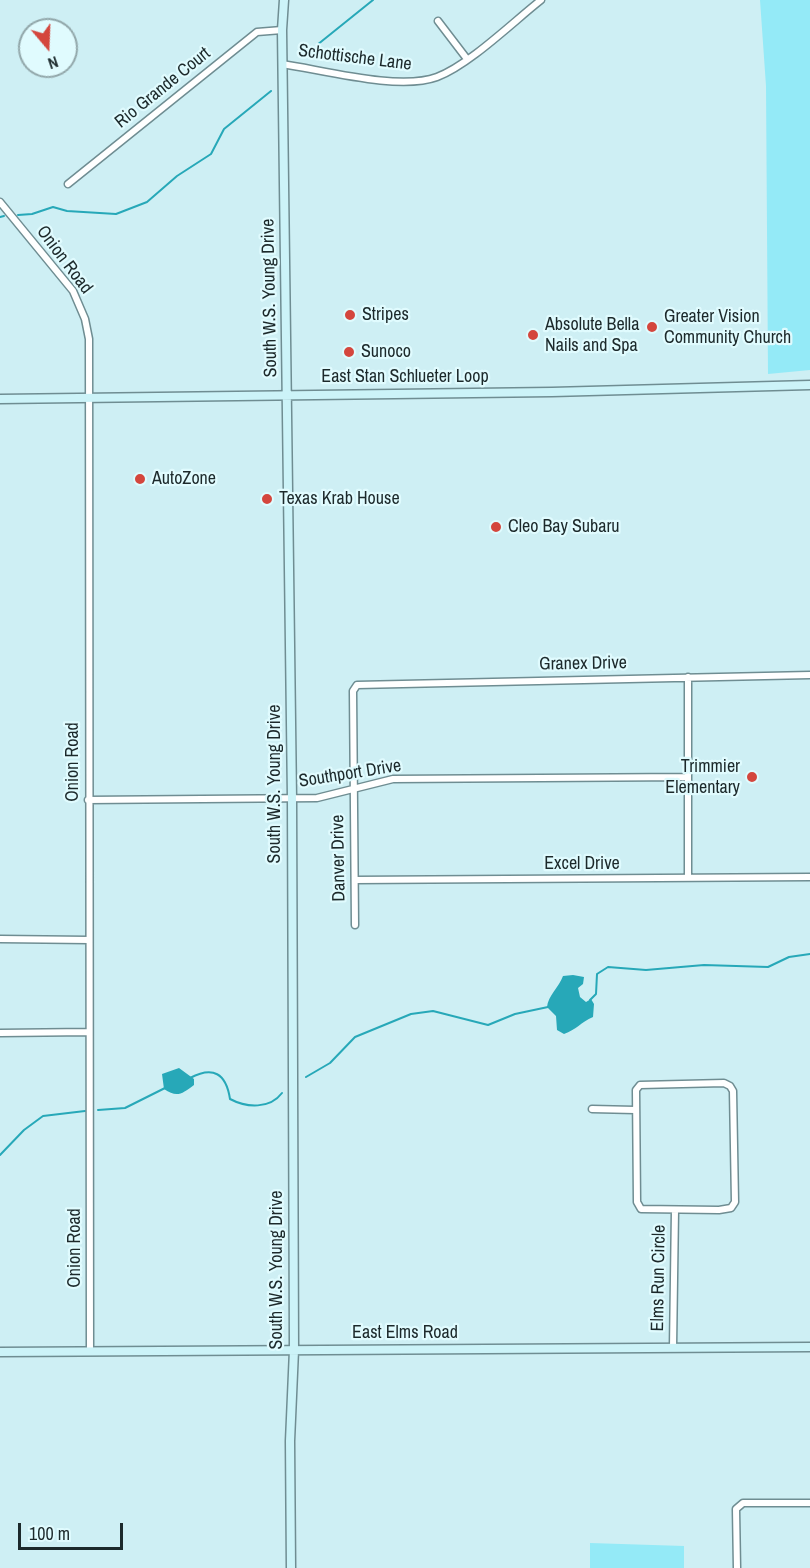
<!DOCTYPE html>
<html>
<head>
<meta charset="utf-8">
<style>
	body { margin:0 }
	#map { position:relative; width:810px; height:1568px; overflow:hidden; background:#ceeff4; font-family:"Archivo Narrow",sans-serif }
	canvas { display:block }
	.north { position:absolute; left:18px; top:18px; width:60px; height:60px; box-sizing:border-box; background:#e0fbfe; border:2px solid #92a7aa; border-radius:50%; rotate:161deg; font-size:16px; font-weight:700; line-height:24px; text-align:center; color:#1c292b }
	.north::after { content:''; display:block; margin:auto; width:21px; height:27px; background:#d4463d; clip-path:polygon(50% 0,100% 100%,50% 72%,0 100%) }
	.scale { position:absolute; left:18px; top:1523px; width:105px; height:27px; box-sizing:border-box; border:3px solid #1c292b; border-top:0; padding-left:8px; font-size:18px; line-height:21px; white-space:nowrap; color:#1c292b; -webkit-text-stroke:4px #e0fbfe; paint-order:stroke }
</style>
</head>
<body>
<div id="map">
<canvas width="810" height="1568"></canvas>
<div class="north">N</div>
<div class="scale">100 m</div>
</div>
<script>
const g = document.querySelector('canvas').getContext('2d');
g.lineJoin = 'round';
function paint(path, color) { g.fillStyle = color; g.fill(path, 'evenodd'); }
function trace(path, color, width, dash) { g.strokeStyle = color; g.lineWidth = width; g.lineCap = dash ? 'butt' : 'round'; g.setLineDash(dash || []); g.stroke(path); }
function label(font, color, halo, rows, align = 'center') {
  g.font = font + ' "Archivo Narrow",sans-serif'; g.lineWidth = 4.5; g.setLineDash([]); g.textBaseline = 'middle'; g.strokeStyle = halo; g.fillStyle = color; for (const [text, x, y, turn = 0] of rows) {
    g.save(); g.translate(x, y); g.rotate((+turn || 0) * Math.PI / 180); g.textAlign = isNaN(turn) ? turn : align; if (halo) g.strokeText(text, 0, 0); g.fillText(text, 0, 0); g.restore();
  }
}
paint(new Path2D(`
	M760,0H810V370L768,374L766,86Z
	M590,1543L684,1546V1568H590Z`), '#94eaf7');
paint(new Path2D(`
	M573,975L584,977L583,984L578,988L580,997L586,1002L591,999L594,1004L593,1017C581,1022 576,1030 564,1034L557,1030L556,1016L547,1007C548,996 559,987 563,976Z
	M179,1068L194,1079V1085C182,1094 177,1098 164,1089L162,1074Z`), '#27a8b8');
trace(new Path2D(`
	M317,45L373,0
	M18,215L32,214L53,207L67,211L116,214L147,202L177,176L211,154L224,129L271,91
	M0,217L4,216
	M590,1000L596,994L597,974L608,967L646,970L704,965L768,967L789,957L810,954
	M306,1077L330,1063L355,1037L411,1014L433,1011L488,1025L515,1014L548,1007
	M190,1078C213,1066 226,1073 230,1099C247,1108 270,1109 282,1093
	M98,1110L125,1108L165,1088
	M0,1155L24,1130L43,1116L85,1111`), '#27a8b8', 2);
const street = new Path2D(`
	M438,21L467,59
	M282,64C323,70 399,91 437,77C469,65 513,22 541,0
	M68,184L257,32L282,30
	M0,202L73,291L85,319L89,339L90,1351
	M88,800L317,798L393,779L688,777
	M688,878V677
	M355,880L810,877
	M355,925L353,691L357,685L810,675
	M0,939L89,940
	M0,1033L89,1032
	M724,1083L730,1086L733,1091L735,1202L731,1208L719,1210L641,1209L637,1202L636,1090L640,1085Z
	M592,1109L635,1110
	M673,1347L675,1210
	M737,1568L736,1509L743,1503H810`);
const secondary = new Path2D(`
	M284,0L282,30L292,799L294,1350L290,1441L291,1568
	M0,399L552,392L810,385
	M0,1352L810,1347`);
trace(street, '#6f8d92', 9);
trace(secondary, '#6f8d92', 11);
trace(street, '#fff', 6);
trace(secondary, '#ccf3f8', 8);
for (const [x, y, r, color] of [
	[350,315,6,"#d4463d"],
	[652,327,6,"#d4463d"],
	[533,335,6,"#d4463d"],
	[349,352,6,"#d4463d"],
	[140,479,6,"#d4463d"],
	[267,499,6,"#d4463d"],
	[496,527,6,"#d4463d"],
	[752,777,6,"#d4463d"]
]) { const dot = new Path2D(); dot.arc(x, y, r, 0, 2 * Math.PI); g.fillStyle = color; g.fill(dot); trace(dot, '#e0fbfe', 2); }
label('18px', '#1c292b', '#e0fbfe', [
	["Schottische Lane",355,58,7],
	["Rio Grande Court",163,88,-39],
	["Onion Road",64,260,53],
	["South W.S. Young Drive",270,298,-91],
	["East Stan Schlueter Loop",405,377],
	["Granex Drive",583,664,-1],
	["Onion Road",73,762,-90],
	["Southport Drive",350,774,-9],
	["South W.S. Young Drive",275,784,-90],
	["Danver Drive",339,858,-91],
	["Excel Drive",582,864],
	["Onion Road",75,1248,-90],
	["South W.S. Young Drive",277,1270,-90],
	["Elms Run Circle",659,1278,-89],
	["East Elms Road",405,1333]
]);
label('18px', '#1c292b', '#e0fbfe', [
	["Stripes",362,315],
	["Greater Vision",664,317],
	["Community Church",664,338],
	["Absolute Bella",545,325],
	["Nails and Spa",545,346],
	["Sunoco",361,352],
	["AutoZone",152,479],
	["Texas Krab House",279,499],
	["Cleo Bay Subaru",508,527],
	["Trimmier",740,767,"right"],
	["Elementary",740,788,"right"]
], 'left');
</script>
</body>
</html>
